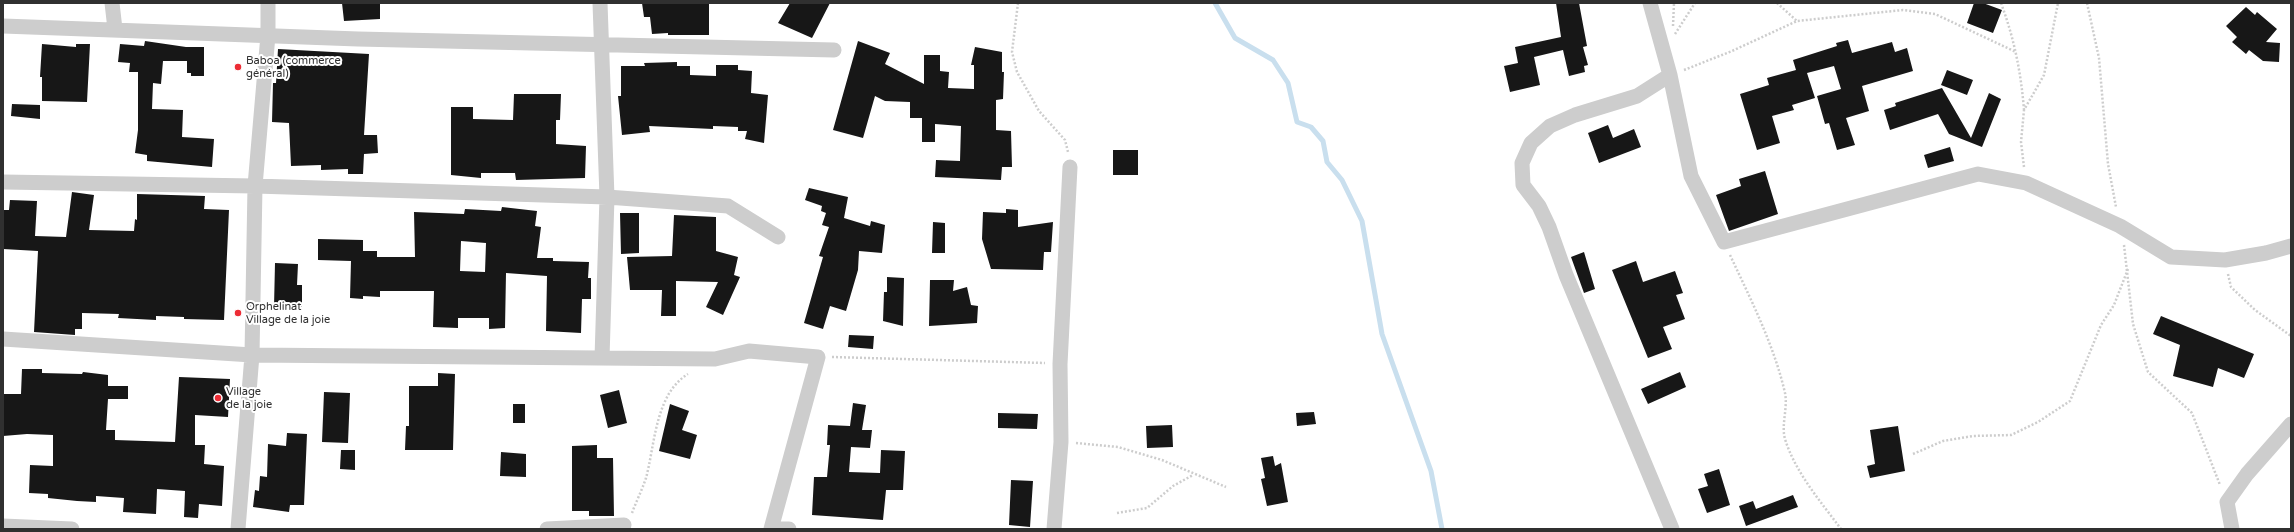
<!DOCTYPE html>
<html>
<head>
<meta charset="utf-8">
<style>
	body { margin:0 }
	#map { position:relative; width:2294px; height:532px; overflow:hidden; background:#fff; font-family:"Varela Round",sans-serif }
	canvas { display:block }
	.frame { position:absolute; inset:0; border:4px solid #303030; pointer-events:none }
</style>
</head>
<body>
<div id="map">
<canvas width="2294" height="532"></canvas>
<div class="frame"></div>
</div>
<script>
const g = document.querySelector('canvas').getContext('2d');
g.lineJoin = 'round';
function trace(path, color, width, dash) { g.strokeStyle = color; g.lineWidth = width; g.lineCap = dash ? 'butt' : 'round'; g.setLineDash(dash || []); g.stroke(path); }
function paint(path, color) { g.fillStyle = color; g.fill(path, 'evenodd'); }
function label(font, color, halo, rows, align = 'center') {
  g.font = font + ' "Varela Round",sans-serif'; g.lineWidth = 4; g.setLineDash([]); g.textBaseline = 'middle'; g.strokeStyle = halo; g.fillStyle = color; for (const [text, x, y, turn = 0] of rows) {
    g.save(); g.translate(x, y); g.rotate((+turn || 0) * Math.PI / 180); g.textAlign = isNaN(turn) ? turn : align; if (halo) g.strokeText(text, 0, 0); g.fillText(text, 0, 0); g.restore();
  }
}
trace(new Path2D(`
	M1215,3L1235,38L1273,60L1288,83L1297,122L1311,127L1323,141L1327,162L1342,180L1362,221L1382,334L1431,471L1442,529`), '#c9dfee', 5);
paint(new Path2D(`
	M342,3H380V19L344,21Z
	M642,3H709V35H668V33L652,34L650,17H644Z
	M790,3H830L812,38L778,23Z
	M1556,3H1579L1587,46L1583,47L1588,65L1584,66L1585,72L1569,76L1563,50L1534,57L1540,85L1510,92L1504,66L1518,63L1515,47L1561,37Z
	M1974,3H1983L2002,10L1993,33L1967,23Z
	M2246,7L2255,15L2257,12L2277,29L2266,42L2280,43L2279,62L2263,61L2249,50L2246,54L2232,42L2237,37L2226,26Z
	M1848,40L1852,53L1892,42L1895,52L1907,48L1913,71L1862,86L1869,111L1846,118L1855,145L1837,150L1829,123L1825,124L1817,96L1841,89L1834,66L1807,73L1815,98L1792,105L1794,110L1772,116L1780,143L1757,150L1740,94L1769,85L1767,78L1796,70L1793,60L1837,46L1836,43Z
	M145,41L186,47H204V76H191V73H187V61H163L161,84L153,83L152,109L183,110L182,137L214,139L212,167L147,161V155L135,153L138,130V72H129L130,63L118,62L120,44L144,46Z
	M858,41L890,53L885,64L924,84V55H940V71L949,72L948,88L974,89V65H971L975,47L1002,52V72H1004L1003,99L996,100V130L1011,131L1012,167H1002L1001,180L935,177L936,160L960,161L961,126L935,124V142H922V118H910V102L885,101L875,96L863,138L833,130Z
	M42,44L76,47V44H90L87,102L42,101V77H40Z
	M278,49L369,54L364,135H377L378,153L364,154L363,174H348V169L321,170V165L291,166L289,123L272,122L273,83H276Z
	M677,62V66H690V75L716,76V65H738V70L752,71L751,93L768,95L764,143L745,139L747,131H738V127L713,126V129L649,126L650,132L622,135L618,96H621V66H645L644,63Z
	M1947,70L1973,80L1967,95L1941,85Z
	M1942,88L1971,138L1989,93L2001,99L1982,147L1949,134L1938,114L1890,130L1884,110L1896,106L1895,103Z
	M514,94H561L560,120H556V144L586,146L585,178L516,180L515,173H481V178L451,175V107H473V119L513,120Z
	M12,104L40,105V119L11,116Z
	M1608,125L1613,138L1634,129L1641,147L1599,163L1588,133Z
	M1950,147L1954,161L1928,168L1924,155Z
	M1113,150H1138V175H1113Z
	M1765,171L1778,214L1729,231L1716,195L1741,186L1739,179Z
	M809,188L848,197L844,218L870,226L871,221L885,225L882,253L859,251L858,270L846,311L830,306L823,329L804,323L823,257L819,256L829,227L822,225L826,213L821,211L822,206L805,200Z
	M72,192L94,195L89,230L134,231L135,219L137,220V194L205,196L204,209L229,210L224,320L184,319V317L156,316V320L118,318L119,314L82,313V329H75V335L34,332L38,251L3,249V210H9L10,200L37,201L35,236L66,237Z
	M502,207L537,211L535,226L541,227L537,258H553V261L589,262L588,278H591V299H582L581,333L546,331L547,276L506,273L505,328L489,329V318H458V328L433,327L434,291H380V297L363,296V299L350,298L351,261L318,260V239L363,240V251H377V257H415L414,212L464,214L465,209L501,211ZM461,241L486,243L485,272L460,271Z
	M1006,209L1018,210V227L1053,222L1051,252H1044L1043,270L991,269L982,239L983,212L1006,213Z
	M620,213H639V253L621,254Z
	M674,215L716,217V251L738,257L734,275L740,277L723,315L706,307L718,282L676,281V316H661L662,290H630L627,257L672,256Z
	M933,222L945,223V253H932Z
	M1584,252L1595,289L1584,293L1571,257Z
	M1636,261L1643,282L1675,271L1683,293L1676,295L1685,319L1663,327L1672,349L1648,358L1612,270Z
	M275,263L298,264L297,285H302V307H274Z
	M887,277L904,278L903,326L883,321L884,292H887Z
	M930,280H954L953,291L967,287L971,305L978,306L977,323L929,326Z
	M2161,316L2254,354L2244,378L2218,368L2213,387L2173,376L2180,345L2153,334Z
	M849,335L874,336L873,349L848,347Z
	M22,369H42V373L82,374L83,372L108,375V386H128V399H108L106,430H115V440L175,442L179,377L230,379L228,417L195,415V445H205L204,464L224,466L222,506L199,504L198,518L184,517L185,491L157,489L156,514L123,512L124,498L96,496V502L77,501L48,498V494L29,493L30,465L53,466V435L27,434L3,436V394H21Z
	M1680,372L1686,387L1648,404L1641,389Z
	M438,373L455,374L453,450H405L406,426H409V386H438Z
	M619,390L627,423L608,428L600,395Z
	M324,392L350,393L348,443L322,442Z
	M853,403L866,405L862,430H872L870,448L851,447L849,472L880,473L881,450L905,451L903,490H886L883,520L812,515L814,477H827L830,445H827L828,425L850,426Z
	M513,404H525V423H513Z
	M670,404L689,411L682,430L697,435L690,459L659,451Z
	M1314,412L1316,424L1297,426L1296,413Z
	M998,413L1038,414L1037,429L998,428Z
	M1172,425L1173,447L1147,448L1146,426Z
	M1898,426L1905,471L1870,478L1867,466L1875,464L1870,430Z
	M287,433L307,434L304,505H290L289,512L253,507L255,490L259,491L260,476L267,477L268,444L286,446Z
	M597,445V458H613L614,516H589V511H572V446Z
	M341,450H355V470L340,469Z
	M501,452L526,454V477L500,476Z
	M1273,456L1275,466L1281,463L1288,502L1267,506L1261,479L1265,478L1261,458Z
	M1719,469L1730,505L1707,513L1698,489L1708,486L1704,474Z
	M1011,480L1033,481L1030,527L1009,525Z
	M1793,495L1798,507L1746,526L1739,506L1753,501L1756,509Z`), '#171717');
trace(new Path2D(`
	M1018,3L1012,52L1017,72L1039,111L1065,140L1068,152
	M1777,3L1797,21
	M2001,3C2014,38 2021,72 2024,110
	M2087,3L2099,58L2108,164L2116,207
	M1673,26L1674,3
	M1675,34L1695,3
	M1684,70L1732,51L1797,21L1903,10L1935,14L2016,52
	M2024,167L2021,142L2024,110L2044,75L2058,3
	M2124,245L2133,324L2148,372L2192,413L2220,485
	M1730,255C1751,300 1774,345 1785,393C1788,408 1781,425 1785,439C1795,472 1821,502 1841,529
	M2228,274L2231,287L2255,310L2291,336
	M832,357L1045,363
	M1076,443L1118,447L1162,460L1226,487
	M1913,454L1943,441L1973,436L2011,435L2038,422L2070,401L2101,325L2114,305L2128,269
	M632,513C636,502 642,490 646,478C655,445 655,394 688,374
	M1117,513L1147,508L1173,486L1193,475`), '#cdcdcd', 2.5, [2, 2]);
trace(new Path2D(`
	M112,3L115,29
	M600,3L607,197L602,358
	M1650,3L1670,75L1691,176L1724,242L1978,174L2026,183L2120,226L2171,257L2225,260L2266,253L2291,246
	M3,26L358,39L834,50
	M1670,75L1637,96L1575,115L1550,126L1531,143L1522,163L1523,185L1539,206L1549,227L1566,275L1672,529
	M3,182L255,186L607,197L728,206L778,237
	M3,339L252,355L715,359L749,351L818,357L771,529
	M3,526L72,529
	M238,529L252,355L255,186L268,35V3
	M547,529L624,525
	M771,529H789
	M1054,529L1061,442L1060,364L1070,167
	M2232,529L2227,502L2247,474L2291,424`), '#cdcdcd', 15);
for (const [x, y, r, color] of [
	[238,67,4,"#ed2c35"],
	[238,313,4,"#ed2c35"],
	[218,398,4,"#ed2c35"]
]) { const dot = new Path2D(); dot.arc(x, y, r, 0, 2 * Math.PI); g.fillStyle = color; g.fill(dot); trace(dot, '#fff', 1.5); }
label('11px', '#303030', '#fff', [
	["Baboa (commerce",246,61],
	["général)",246,74],
	["Orphelinat",246,307],
	["Village de la joie",246,320],
	["Village",226,392],
	["de la joie",226,405]
], 'left');
</script>
</body>
</html>
